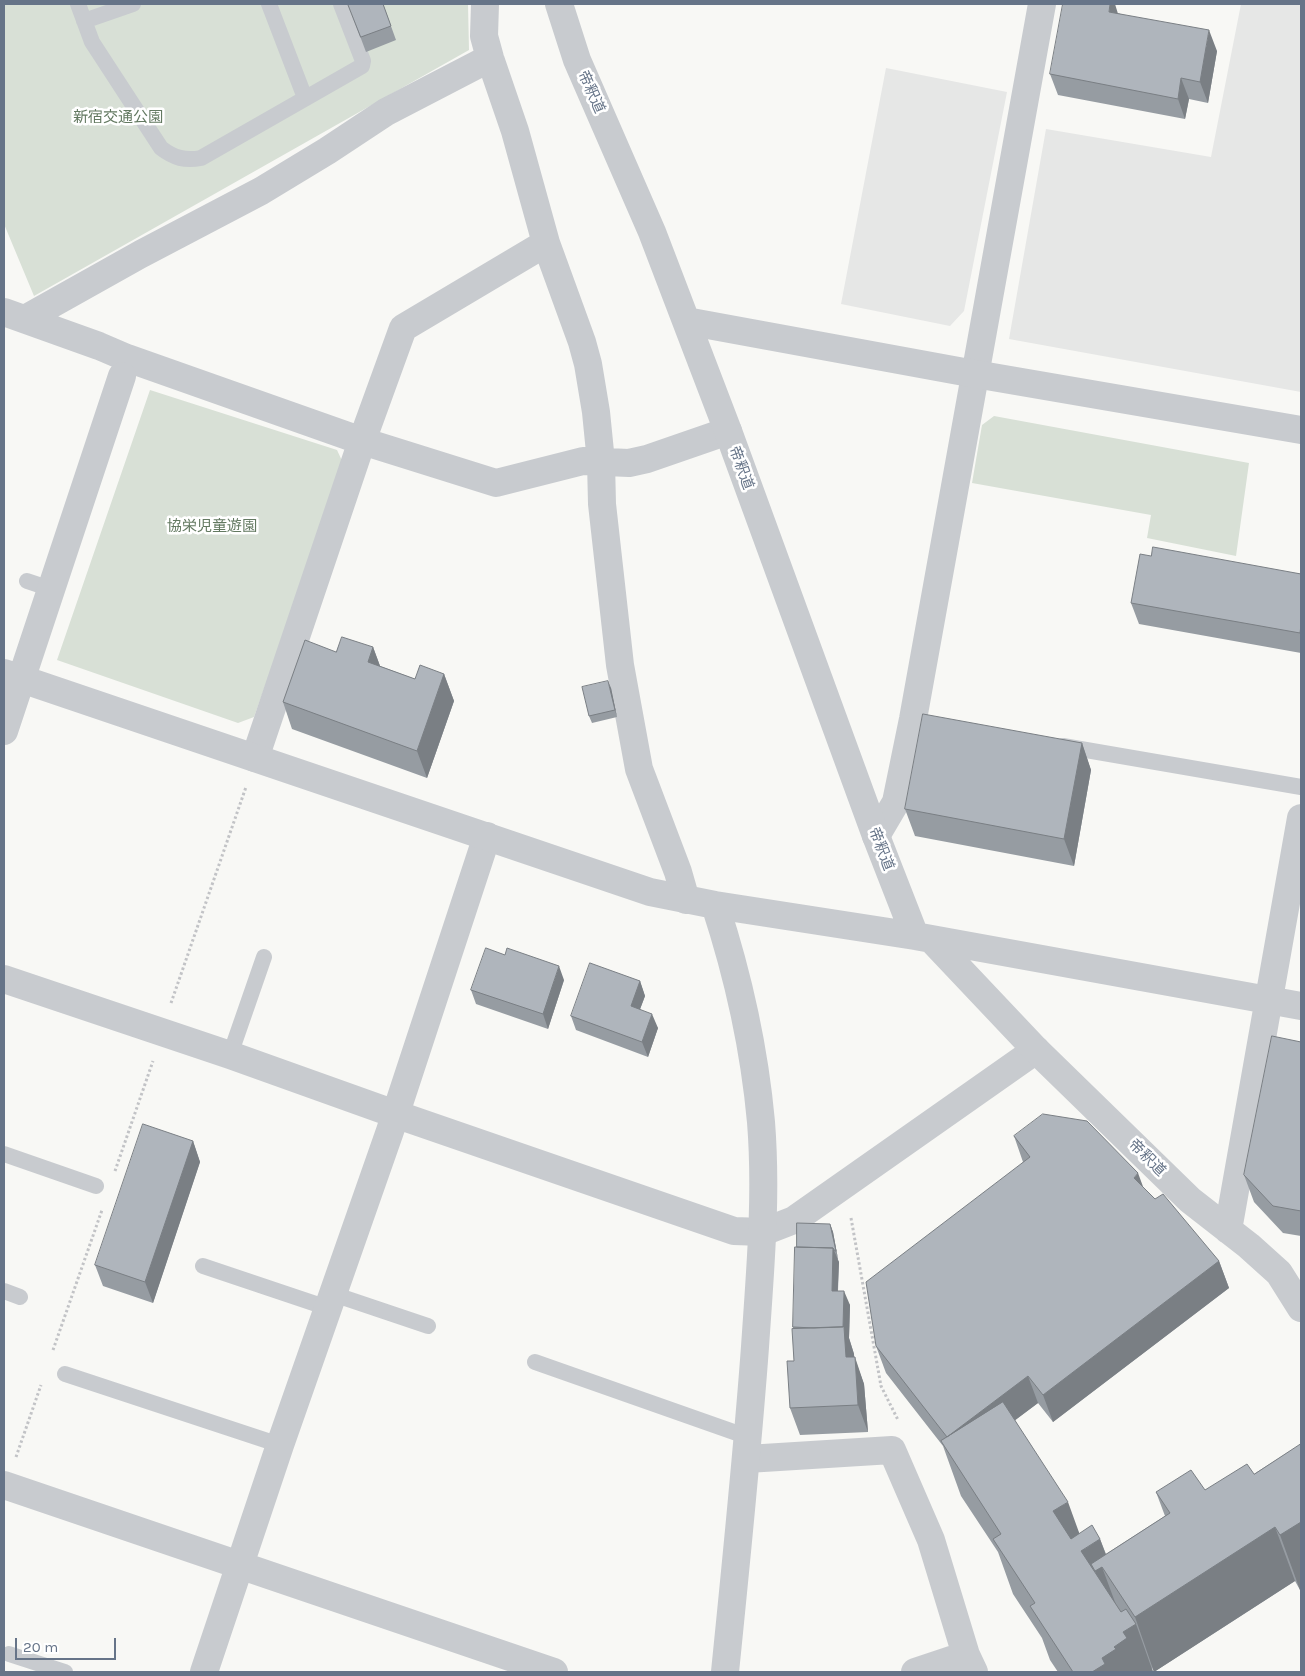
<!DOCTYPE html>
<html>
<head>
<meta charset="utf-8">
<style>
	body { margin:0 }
	#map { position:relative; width:1305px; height:1676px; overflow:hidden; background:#f8f8f5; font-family:Karla,sans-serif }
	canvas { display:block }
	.frame { position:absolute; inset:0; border:5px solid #667488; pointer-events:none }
	.scale { position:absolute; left:15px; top:1638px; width:101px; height:22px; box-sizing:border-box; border:2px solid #667488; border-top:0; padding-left:6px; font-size:15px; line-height:18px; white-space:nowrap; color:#667488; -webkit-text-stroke:4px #fff; paint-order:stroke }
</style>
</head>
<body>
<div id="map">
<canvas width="1305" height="1676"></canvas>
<div class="frame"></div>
<div class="scale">20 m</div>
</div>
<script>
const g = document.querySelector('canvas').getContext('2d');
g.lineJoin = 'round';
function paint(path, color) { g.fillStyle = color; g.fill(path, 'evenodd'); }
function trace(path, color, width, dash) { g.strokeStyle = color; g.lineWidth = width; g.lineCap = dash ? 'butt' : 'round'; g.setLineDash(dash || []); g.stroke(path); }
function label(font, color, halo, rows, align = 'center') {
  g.font = font + ' Karla,"Noto Sans JP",sans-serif'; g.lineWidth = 5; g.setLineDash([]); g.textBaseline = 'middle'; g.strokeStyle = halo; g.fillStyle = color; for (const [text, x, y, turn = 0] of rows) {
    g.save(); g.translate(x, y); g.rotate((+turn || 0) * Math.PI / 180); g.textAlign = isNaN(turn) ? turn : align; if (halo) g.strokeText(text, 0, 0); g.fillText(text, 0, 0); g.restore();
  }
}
paint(new Path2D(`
	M1241,4H1301V392L1009,339L1046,129L1211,157Z
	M886,68L1007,92L964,311L950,326L841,304Z`), '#e6e7e6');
paint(new Path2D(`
	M4,4H468L469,50L34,296L4,224Z
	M150,390L337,450L344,465L254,717L238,723L57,660Z
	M994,416L1249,463L1236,556L1147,538L1151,515L972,483L982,425Z`), '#d8e0d6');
trace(new Path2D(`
	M171,1003L246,787
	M115,1171L153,1061
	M851,1218L881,1386L898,1420
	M53,1350L102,1210
	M16,1457L41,1385`), '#c2c3c6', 3, [2.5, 2.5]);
trace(new Path2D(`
	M78,4L92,42L161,148C174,158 185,161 201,158L362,66L363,61L341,4
	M269,4L305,98
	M84,21L133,4
	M27,581L51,589
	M1063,746L1301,787
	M230,1055L264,957
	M4,1154L96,1186
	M203,1266L328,1308
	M4,1291L20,1297
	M333,1294L428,1326
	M535,1362L748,1437
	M65,1374L280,1445
	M9,1654L65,1672`), '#c8cbcf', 16);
trace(new Path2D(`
	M485,4L484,36L490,58L515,131L546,243L582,342L588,364L596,412L601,462L602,504L620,665L639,769L678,872L686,900
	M4,312L99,346L127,358L362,441L496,483L583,461L629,463L647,459L728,431
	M25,319L141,254L261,191L327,151L386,112L490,58
	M255,758L362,441L403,328L546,243
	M876,836L896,802L913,719L1042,4
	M4,979L230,1055L395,1114L734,1231L763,1232L794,1220L1036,1050
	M747,1459L892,1450L931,1540L966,1655L974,1672
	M4,1485L554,1672
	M204,1672L280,1445L390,1131L487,836
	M915,1672L966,1655`), '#c8cbcf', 28);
trace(new Path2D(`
	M559,4L577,60L652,232L728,431L876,836L915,936
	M686,321L975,374L1301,430
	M4,673L650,892L715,905L915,936L1301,1006
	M4,731L122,376
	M715,905C739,978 754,1045 761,1122C767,1197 760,1272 755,1347C747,1456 736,1564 725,1672
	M932,940L1036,1050L1190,1200L1249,1246L1279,1273L1301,1308
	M1228,1230L1301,818`), '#c8cbcf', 28);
paint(new Path2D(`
	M348,4H383L396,40L366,52Z
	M1118,13L1217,51L1208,103L1189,99L1185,119L1058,95L1050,74Z
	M1151,556L1301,574V653L1139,624L1131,603Z
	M373,647L380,666L415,679L444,674L454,701L427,778L292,729L283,702L336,652Z
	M611,688L617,717L592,723L589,716Z
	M1082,743L1091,770L1074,866L915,836L905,809Z
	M564,980L548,1029L476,1004L471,990Z
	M640,981L645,996L640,1009L658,1028L648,1057L576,1030L571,1016Z
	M1301,1042V1236L1283,1233L1254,1202L1244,1175Z
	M1014,1136L1143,1187L1219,1261L1229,1288L1053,1422L1038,1403L1015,1420L1079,1533L1100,1539L1106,1554L1165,1516L1156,1492L1205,1490L1254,1474L1301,1444L1300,1590L1295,1581L1154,1672L1152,1667L1153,1672H1058L1050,1660L1042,1638L1013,1594L998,1552L961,1496L943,1446L886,1373L876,1346L1023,1162Z
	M193,1141L200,1162L153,1303L103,1286L95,1265Z
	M830,1224L833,1232L838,1259H837L839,1262L838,1291L850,1305L849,1338L854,1354V1357L864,1384L868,1432L800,1435L790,1408L794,1361L793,1327L797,1247Z`), '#969ca2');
paint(new Path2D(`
	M1110,4H1115L1119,17L1109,12Z
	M1209,30L1217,51L1208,103L1200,82Z
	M1181,78L1189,99L1185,119L1178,99Z
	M373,647L383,674L368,662Z
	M444,674L454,701L427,778L417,751Z
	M608,681L611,688L617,717L615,710Z
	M1082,743L1091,770L1074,866L1064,839Z
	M559,966L564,980L548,1029L543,1014Z
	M640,981L645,996L636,1020L631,1006Z
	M652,1014L658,1028L648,1057L642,1042Z
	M193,1141L200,1162L153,1303L145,1282Z
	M1138,1173L1148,1200L1134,1178Z
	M830,1224L833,1232L838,1259L836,1251Z
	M833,1248L839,1262L837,1305L832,1291Z
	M1219,1261L1229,1288L1053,1422L1043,1395Z
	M844,1291L850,1305L849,1338L854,1354L856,1384L846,1357L843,1329Z
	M855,1357L864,1384L868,1432L858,1405Z
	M1028,1376L1038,1403L957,1464L947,1437Z
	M1068,1502L1085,1549L1100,1539L1120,1593L1102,1567L1122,1621L1115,1626L1095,1571L1091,1564L1105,1603L1053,1511Z
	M1301,1522V1589L1300,1590L1280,1535Z
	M1275,1527L1295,1581L1154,1672L1135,1617Z
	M1136,1624L1153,1672H1092L1102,1658L1114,1647L1123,1632Z`), '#7a7f84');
const building = new Path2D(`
	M348,4H383L391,26L361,37Z
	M1063,4H1110L1109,12L1209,30L1200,82L1181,78L1178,99L1050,74Z
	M1153,547L1301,574V625L1300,633L1131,603L1140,554L1151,556Z
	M342,637L373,647L368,662L415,679L420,665L444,674L417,751L283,702L305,640L336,652Z
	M608,681L615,710L589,716L582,687Z
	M923,714L1082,743L1064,839L905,809Z
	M486,948L505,955L507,948L559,966L543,1014L471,990Z
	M590,963L640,981L631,1006L652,1014L642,1042L571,1016Z
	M1272,1036L1301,1042V1211L1273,1206L1244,1175Z
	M1043,1114L1087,1121L1138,1173L1134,1178L1155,1199L1163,1194L1219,1261L1043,1395L1028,1376L947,1437L876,1346L866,1282L1030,1157L1014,1136Z
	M143,1124L193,1141L145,1282L95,1265Z
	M797,1223L830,1224L836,1251H835L833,1248L797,1247Z
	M795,1247L833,1248L832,1291H844L843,1327L814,1328L793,1327Z
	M844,1327L846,1357H855L858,1405L790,1408L787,1361H794L792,1329Z
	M1003,1402L1068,1502L1053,1511L1071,1539L1092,1525L1100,1539L1081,1551L1121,1612L1126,1609L1136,1624L1123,1632L1127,1638L1114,1647L1116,1649L1102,1658L1105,1664L1092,1672H1073L1030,1606L1035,1603L993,1539L1001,1534L941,1441Z
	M1301,1444V1522L1280,1535L1275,1527L1135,1617L1102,1567L1095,1571L1091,1564L1170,1513L1156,1492L1191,1470L1205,1490L1247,1464L1254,1474Z`);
paint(building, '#afb5bc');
trace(building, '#7a7f84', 1);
label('15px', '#667488', '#fff', [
	["帝釈道",591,92,66],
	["帝釈道",741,468,70],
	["帝釈道",881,849,69],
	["帝釈道",1147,1158,45]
]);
label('15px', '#637961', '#fff', [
	["新宿交通公園",118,118],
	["協栄児童遊園",212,527]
]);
</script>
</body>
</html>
